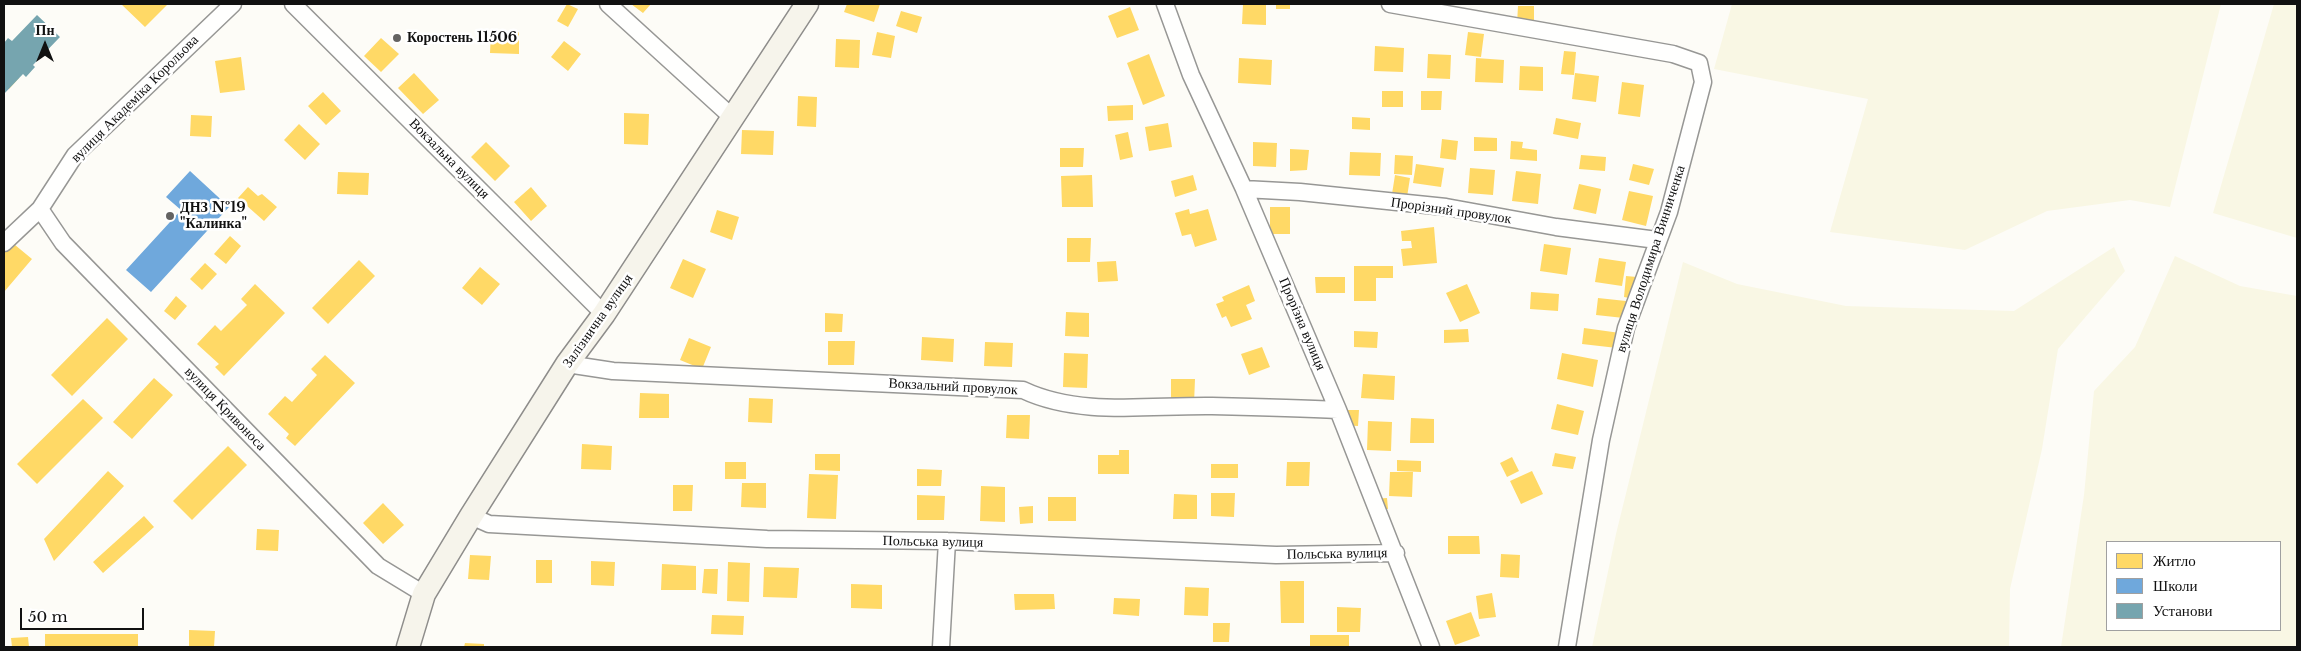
<!DOCTYPE html>
<html>
<head>
<meta charset="utf-8">
<style>
	body { margin:0 }
	#map { position:relative; width:2301px; height:651px; overflow:hidden; background:#fdfcf7; font-family:"Libre Baskerville",serif }
	canvas { display:block }
	.frame { position:absolute; inset:0; border:5px solid #111; pointer-events:none }
	.legend { position:absolute; left:2106px; top:541px; width:175px; height:90px; box-sizing:border-box; background:#fff; border:1px solid #a0a0a0; margin:0; padding:6px 9px; list-style:none; font-size:15px; color:#111 }
	.legend li { display:flex; align-items:center; gap:10px; height:25px }
	.legend b { width:25px; border:1px solid #a0a0a0 }
	.north { position:absolute; left:20px; top:20px; width:50px; height:50px; -webkit-text-stroke:4px #fff; paint-order:stroke; rotate:0deg; font-size:14px; font-weight:700; line-height:20px; text-align:center; color:#111 }
	.north::after { content:''; display:block; margin:auto; width:18px; height:22px; background:#111; clip-path:polygon(50% 0,100% 100%,50% 72%,0 100%) }
	.scale { position:absolute; left:20px; top:608px; width:124px; height:22px; box-sizing:border-box; border:2px solid #111; border-top:0; padding-left:6px; font-size:15px; line-height:18px; white-space:nowrap; color:#111; -webkit-text-stroke:4px #fff; paint-order:stroke }
</style>
</head>
<body>
<div id="map">
<canvas width="2301" height="651"></canvas>
<div class="frame"></div>
<ul class="legend">
<li><b style="height:14px;background:#ffd966"></b>Житло</li>
<li><b style="height:14px;background:#6fa8dc"></b>Школи</li>
<li><b style="height:14px;background:#76a5af"></b>Установи</li>
</ul>
<div class="north">Пн</div>
<div class="scale">50 m</div>
</div>
<script>
const g = document.querySelector('canvas').getContext('2d');
g.lineJoin = 'round';
function paint(path, color) { g.fillStyle = color; g.fill(path, 'evenodd'); }
function trace(path, color, width, dash) { g.strokeStyle = color; g.lineWidth = width; g.lineCap = dash ? 'butt' : 'round'; g.setLineDash(dash || []); g.stroke(path); }
function label(font, color, halo, rows, align = 'center') {
  g.font = font + ' "Libre Baskerville",serif'; g.lineWidth = 5; g.setLineDash([]); g.textBaseline = 'middle'; g.strokeStyle = halo; g.fillStyle = color; for (const [text, x, y, turn = 0] of rows) {
    g.save(); g.translate(x, y); g.rotate((+turn || 0) * Math.PI / 180); g.textAlign = isNaN(turn) ? turn : align; if (halo) g.strokeText(text, 0, 0); g.fillText(text, 0, 0); g.restore();
  }
}
paint(new Path2D(`
	M1732,4H2221L2170,207L2130,200L2047,211L1965,250L1830,232L1868,99L1714,69Z
	M2274,4H2297V238L2213,213Z
	M2114,247L2125,271L2058,349L2042,449L2010,589L2009,647H1592L1616,534L1683,262L1737,284L1846,306L2014,311Z
	M2175,256L2240,286L2297,296V647H2061L2084,495L2094,391L2135,347ZM2107,542H2280V630H2107Z`), '#f9f7e4');
paint(new Path2D(`
	M121,4H168L145,27Z
	M567,4L578,9L568,27L557,21Z
	M631,4H651L643,13Z
	M847,4H880L874,22L844,12Z
	M1243,4H1266V25L1242,24Z
	M1276,4H1290V9H1276Z
	M1518,6H1534V25L1517,24Z
	M1130,7L1139,30L1117,38L1108,16Z
	M901,11L922,17L917,33L896,26Z
	M491,31L519,32V54L490,53Z
	M877,32L895,36L891,58L872,55Z
	M1468,32L1484,34L1481,57L1465,55Z
	M381,38L399,54L381,72L364,56Z
	M836,39L860,40L859,68L835,67Z
	M564,41L581,54L568,71L551,57Z
	M1375,46L1404,48L1403,72L1374,71Z
	M1564,51L1576,52L1574,75L1561,74Z
	M1149,54L1165,96L1143,105L1127,63Z
	M1428,54L1451,55L1450,79L1427,78Z
	M241,57L245,90L220,93L215,61Z
	M1239,58L1272,60L1271,85L1238,83Z
	M1476,58L1504,60L1503,83L1475,82Z
	M4,64L19,78L9,89L4,84Z
	M1520,66L1543,67V91L1519,90Z
	M414,73L439,100L423,114L398,88Z
	M1575,73L1599,76L1596,102L1572,99Z
	M1622,82L1644,85L1640,117L1618,114Z
	M1382,91H1403V107H1382Z
	M1421,91H1442L1441,110H1421Z
	M323,92L341,111L326,125L308,106Z
	M798,96L817,97L816,127L797,126Z
	M1133,105V120L1108,121L1107,106Z
	M624,113L649,114L648,145L624,144Z
	M191,115L212,116L211,137L190,136Z
	M1352,117L1370,118V130L1352,129Z
	M1556,118L1581,123L1578,139L1553,134Z
	M1168,123L1172,147L1149,151L1145,127Z
	M299,124L320,144L305,160L284,140Z
	M742,130L774,131L773,155L741,154Z
	M1128,132L1133,157L1120,160L1115,135Z
	M1474,137L1497,138V151H1474Z
	M1442,139L1458,141L1456,160L1440,158Z
	M1511,141L1523,142L1522,148L1537,150V161L1510,159Z
	M486,142L510,166L495,181L471,157Z
	M1253,142L1277,143L1276,167L1253,166Z
	M1060,148H1084L1083,167H1060Z
	M1290,149L1309,150L1307,170L1290,171Z
	M1350,152L1381,153L1380,176L1349,175Z
	M1395,155L1413,156L1412,175L1394,174Z
	M1581,155L1606,157L1605,171L1579,169Z
	M1416,164L1444,168L1441,187L1413,183Z
	M1633,164L1654,169L1649,185L1629,180Z
	M1470,168L1495,170L1493,195L1468,193Z
	M1516,171L1541,174L1538,204L1512,201Z
	M338,172L369,173L368,195L337,194Z
	M1092,175L1093,207H1062L1061,176Z
	M1193,175L1197,190L1175,197L1171,181Z
	M1395,175L1410,178L1407,197L1392,194Z
	M1579,184L1601,189L1596,214L1573,209Z
	M248,187L258,196L262,194L277,207L264,221L238,198Z
	M531,187L547,206L531,221L514,202Z
	M1629,191L1653,196L1646,226L1622,220Z
	M1270,207H1290V234H1270Z
	M1189,209L1190,214L1208,209L1217,240L1195,247L1191,234L1182,236L1175,213Z
	M717,210L739,217L732,240L710,232Z
	M1434,227L1437,263L1403,266L1401,249L1412,248L1411,241H1402L1401,231Z
	M230,236L241,246L226,264L214,254Z
	M1067,238H1091L1090,262H1067Z
	M9,240L32,259L4,292V245Z
	M1544,244L1571,248L1567,275L1540,271Z
	M1599,258L1626,262L1622,286L1595,282Z
	M683,259L706,269L693,298L670,288Z
	M359,260L375,276L328,324L312,308Z
	M1116,261L1118,281L1098,282L1097,262Z
	M205,263L217,274L202,290L190,279Z
	M1354,266H1393V278H1376V301H1354Z
	M480,267L500,284L482,305L462,288Z
	M1626,276L1637,277L1634,299L1624,297Z
	M1315,277H1345V293H1316Z
	M255,284L285,313L224,376L215,367L219,364L197,344L215,325L221,331L247,305L241,299Z
	M1467,284L1480,313L1460,322L1446,293Z
	M1249,285L1255,301L1246,305L1252,319L1231,327L1226,316L1222,318L1216,304L1224,301L1222,297Z
	M1531,292L1559,294L1558,311L1530,309Z
	M176,296L187,306L175,320L164,311Z
	M1598,298L1626,301L1624,318L1596,315Z
	M1066,312L1089,313V337L1065,336Z
	M825,313L843,314L842,332H825Z
	M107,318L128,339L72,396L51,375Z
	M1584,328L1620,333L1617,348L1582,344Z
	M1468,329L1469,342L1444,343V330Z
	M1354,331L1378,332L1377,348L1354,347Z
	M922,337L954,339L953,362L921,360Z
	M689,338L711,347L702,369L680,360Z
	M828,341H855L854,365H828Z
	M985,342L1013,343L1012,367L984,366Z
	M1262,347L1270,367L1249,375L1241,354Z
	M1064,353L1088,354L1087,388L1063,387Z
	M1562,353L1598,360L1593,387L1557,379Z
	M325,355L355,383L295,446L286,438L289,434L268,414L285,396L292,402L317,375L311,369Z
	M1363,374L1395,376L1394,400L1361,398Z
	M154,378L173,395L132,439L113,422Z
	M1171,379H1195L1194,404L1171,403Z
	M640,393L669,394V418H639Z
	M749,398L773,399L772,423L748,422Z
	M83,399L103,418L37,484L17,464Z
	M1557,404L1584,411L1578,435L1551,429Z
	M1338,410H1359L1358,426L1338,425Z
	M1007,415H1030L1029,439L1006,438Z
	M1411,418L1434,419V443H1410Z
	M1368,421L1392,422L1391,451L1367,450Z
	M582,444L612,446L611,470L581,469Z
	M228,446L247,465L192,520L173,501Z
	M1119,450H1129V474H1098V455H1119Z
	M1555,453L1576,457L1573,469L1552,466Z
	M815,454H840V471L815,470Z
	M1512,457L1519,471L1507,477L1500,463Z
	M1397,460L1421,461V472L1397,471Z
	M725,462H746V479H725Z
	M1287,462H1310L1309,486H1286Z
	M1211,464H1238V478H1211Z
	M917,469L942,470L941,486H917Z
	M108,471L124,486L54,561L44,539Z
	M1532,471L1543,494L1521,504L1510,481Z
	M1390,472H1413L1412,497L1389,496Z
	M809,474L838,475L836,519L807,518Z
	M742,483H766V508L741,507Z
	M673,485H693L692,511H673Z
	M981,486L1005,487V522L980,521Z
	M1211,493H1235L1234,517L1211,516Z
	M1174,494L1197,495V519H1173Z
	M917,495L945,496L944,520H917Z
	M1048,497H1076V521H1048Z
	M1387,498L1388,509L1370,510L1369,499Z
	M383,503L404,525L383,544L363,523Z
	M1033,506V523L1020,524L1019,507Z
	M144,516L154,527L103,573L93,562Z
	M257,529L279,530L278,551L256,550Z
	M1448,536H1479L1480,554H1448Z
	M1501,554L1520,555L1519,578L1500,577Z
	M470,555L491,556L489,580L468,579Z
	M536,560H552V583H536Z
	M591,561L615,562L614,586L591,585Z
	M728,562L750,563L749,602L727,601Z
	M662,564L696,566V590H661Z
	M764,567L799,568L797,598L763,597Z
	M704,569H718L717,594L702,593Z
	M1280,581H1304V623H1281Z
	M851,584L882,585V609L851,608Z
	M1185,587L1209,588L1208,616L1184,615Z
	M1492,593L1496,617L1479,619L1476,596Z
	M1014,594H1054L1055,609L1015,610Z
	M1114,598L1140,599L1139,616L1113,614Z
	M1337,607L1361,608L1360,632H1337Z
	M1471,612L1480,636L1455,645L1446,621Z
	M712,615L744,616L743,635L711,634Z
	M1213,623H1230L1229,642H1213Z
	M189,630L215,631L214,647L189,646Z
	M45,634H138V647H45Z
	M1310,635H1349V647H1310Z
	M28,637L29,647H12L11,638Z
	M465,643L484,644V647H464Z`), '#ffd966');
paint(new Path2D(`
	M190,171L229,207L151,292L126,270L181,210L166,197Z`), '#6fa8dc');
paint(new Path2D(`
	M37,15L60,37L33,65L35,67L26,77L23,74L4,94V43L8,38L12,41Z`), '#76a5af');
const street = new Path2D(`
	M293,4L604,314
	M608,4L733,118
	M1165,4L1191,75L1244,189L1338,410L1431,647
	M1390,4L1673,54L1699,63L1703,82L1669,212L1626,328L1601,440L1567,647
	M1244,189L1300,192L1446,207L1556,227L1657,240
	M40,209L63,243L378,566L424,594
	M4,243L40,209L75,155L233,4
	M567,364L613,371L1023,390C1080,417 1150,405 1212,406C1254,407 1296,408 1338,410
	M471,516L489,524L767,539L947,541L1276,555L1396,553
	M941,647L947,541`);
const secondary = new Path2D(`
	M408,647L424,594L471,516L567,364L604,314L807,4`);
trace(street, '#979795', 19);
trace(secondary, '#8e8d8b', 25);
trace(street, '#fffffe', 16);
trace(secondary, '#f6f4eb', 22);
for (const [x, y, r, color] of [
	[397,38,5,"#646362"],
	[170,216,5,"#646362"]
]) { const dot = new Path2D(); dot.arc(x, y, r, 0, 2 * Math.PI); g.fillStyle = color; g.fill(dot); trace(dot, '#fff', 2); }
label('bold 14px', '#111', '#fff', [
	["Коростень 11506",407,38],
	["ДНЗ №19",180,208],
	["\"Калинка\"",180,224]
], 'left');
label('14px', '#111', '#fff', [
	["вулиця Академіка Корольова",135,99,-45],
	["Вокзальна вулиця",449,159,45],
	["Прорізний провулок",1451,211,8],
	["вулиця Володимира Винниченка",1651,259,-72],
	["Залізнична вулиця",598,321,-55],
	["Прорізна вулиця",1302,324,67],
	["Вокзальний провулок",953,387,3],
	["вулиця Кривоноса",225,409,46],
	["Польська вулиця",933,542,1],
	["Польська вулиця",1337,554,-1]
]);
</script>
</body>
</html>
